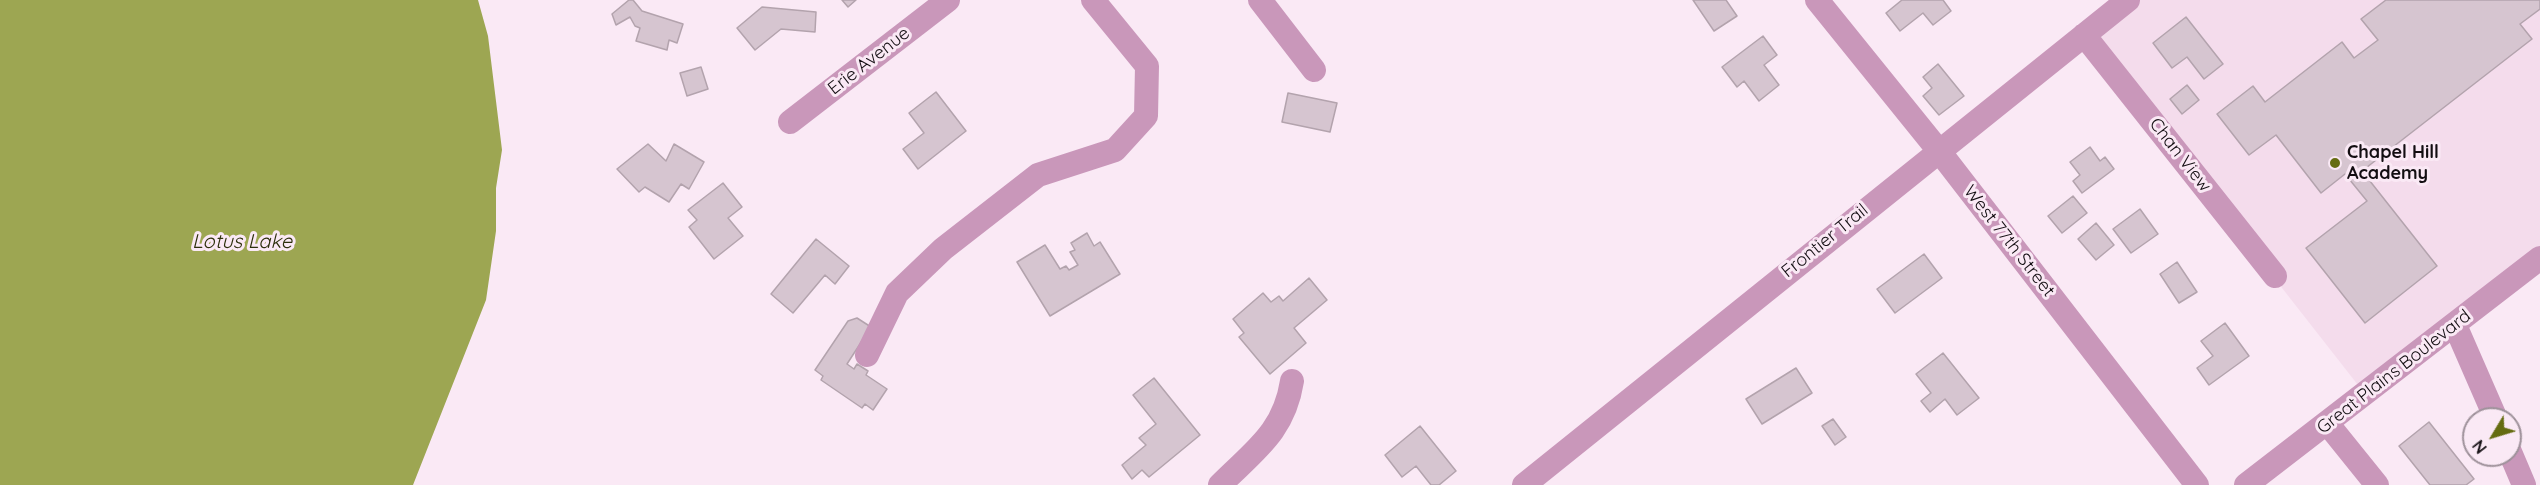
<!DOCTYPE html>
<html>
<head>
<meta charset="utf-8">
<style>
	body { margin:0 }
	#map { position:relative; width:2540px; height:485px; overflow:hidden; background:#fae9f5; font-family:Quicksand,sans-serif }
	canvas { display:block }
	.north { position:absolute; left:2462px; top:407px; width:60px; height:60px; box-sizing:border-box; background:#fae9f5; border:2px solid #9e919a; border-radius:50%; rotate:232deg; font-size:16px; font-weight:700; line-height:24px; text-align:center; color:#130e12 }
	.north::after { content:''; display:block; margin:auto; width:21px; height:27px; background:#656c11; clip-path:polygon(50% 0,100% 100%,50% 72%,0 100%) }
</style>
</head>
<body>
<div id="map">
<canvas width="2540" height="485"></canvas>
<div class="north">N</div>
</div>
<script>
const g = document.querySelector('canvas').getContext('2d');
g.lineJoin = 'round';
function paint(path, color) { g.fillStyle = color; g.fill(path, 'evenodd'); }
function trace(path, color, width, dash) { g.strokeStyle = color; g.lineWidth = width; g.lineCap = dash ? 'butt' : 'round'; g.setLineDash(dash || []); g.stroke(path); }
function label(font, color, halo, rows, align = 'center') {
  g.font = font + ' Quicksand,sans-serif'; g.lineWidth = 6; g.setLineDash([]); g.textBaseline = 'middle'; g.strokeStyle = halo; g.fillStyle = color; for (const [text, x, y, turn = 0] of rows) {
    g.save(); g.translate(x, y); g.rotate((+turn || 0) * Math.PI / 180); g.textAlign = isNaN(turn) ? turn : align; if (halo) g.strokeText(text, 0, 0); g.fillText(text, 0, 0); g.restore();
  }
}
paint(new Path2D(`
	M2128,0H2540V257L2365,394L2084,35Z`), '#f4dcec');
paint(new Path2D(`
	M0,0H478L488,36L502,150L496,188V231L486,300L413,485H0Z`), '#9da652');
const building = new Path2D(`
	M629,0H633L642,11L683,24L677,43L669,40L667,50L636,41L640,28L635,26L630,17L616,25L612,14Z
	M842,0H856L848,7Z
	M1693,0H1726L1737,16L1714,31Z
	M1902,0H1943L1951,11L1933,25L1923,13L1900,31L1886,13Z
	M2386,0H2540V9L2520,24L2532,39L2362,171L2437,266L2365,323L2306,248L2367,201L2345,174L2321,193L2276,135L2249,155L2217,114L2253,86L2265,102L2342,42L2354,58L2378,40L2361,19Z
	M762,7L816,12L815,32L781,29L755,50L737,28Z
	M2186,17L2223,64L2204,79L2187,57L2172,68L2153,43Z
	M1763,36L1777,55L1764,65L1779,85L1759,101L1744,81L1737,87L1722,67Z
	M1938,64L1964,96L1939,115L1923,96L1932,88L1923,77Z
	M701,67L708,89L687,96L680,73Z
	M2187,85L2199,100L2182,114L2170,99Z
	M936,92L966,131L918,169L903,149L924,133L909,113Z
	M1288,93L1337,103L1330,132L1282,122Z
	M648,144L666,161L674,144L704,162L689,189L681,184L669,202L645,187L639,192L617,169Z
	M2090,147L2100,161L2105,157L2114,169L2082,193L2073,181L2080,175L2070,162Z
	M723,183L742,207L728,218L743,236L714,259L689,227L697,220L688,210Z
	M2073,196L2087,213L2062,233L2048,216Z
	M2140,209L2158,234L2131,253L2113,229Z
	M2096,223L2114,245L2096,260L2078,239Z
	M1087,233L1094,246L1100,242L1120,274L1050,316L1017,262L1045,245L1060,269L1066,266L1069,270L1078,265L1070,252L1075,250L1071,243Z
	M816,239L849,266L835,284L825,275L793,313L771,294Z
	M1924,254L1942,278L1895,313L1877,289Z
	M2177,262L2197,292L2179,303L2160,274Z
	M1309,278L1327,300L1294,328L1306,343L1270,374L1239,337L1244,333L1233,319L1263,293L1271,302L1279,296L1283,301Z
	M857,318L871,327L847,364L854,369L857,364L868,371L866,375L887,389L873,410L865,404L862,408L821,380L823,376L815,370L848,321Z
	M2225,323L2249,356L2209,385L2197,368L2213,356L2201,341Z
	M1943,353L1979,398L1957,415L1945,399L1930,412L1921,401L1931,393L1916,374Z
	M1796,368L1812,393L1762,424L1746,399Z
	M1154,378L1200,435L1149,477L1142,470L1132,479L1122,465L1146,445L1139,438L1156,424L1133,395Z
	M1833,419L1846,437L1835,445L1822,426Z
	M2429,422L2474,479L2466,485H2430L2399,446Z
	M1420,426L1456,471L1439,485H1431L1416,466L1402,477L1385,455Z`);
paint(building, '#d6c5d0');
trace(building, '#b3a3ad', 1.5);
trace(new Path2D(`
	M1260,0L1314,70
	M1817,0L1939,151L2197,485
	M2084,35L2275,276
	M790,122L948,0
	M2455,325L2496,419
	M867,355L897,293L943,249L1038,175L1115,150L1146,116L1147,66L1093,0
	M2327,423L2377,485
	M2510,452L2524,485
	M1220,485C1255,450 1284,432 1292,381
	M1524,485L2128,0
	M2246,485L2540,258`), '#c997ba', 24);
for (const [x, y, r, color] of [
	[2335,163,6,"#656c11"]
]) { const dot = new Path2D(); dot.arc(x, y, r, 0, 2 * Math.PI); g.fillStyle = color; g.fill(dot); trace(dot, '#fae9f5', 2); }
label('18px', '#130e12', '#fae9f5', [
	["Erie Avenue",869,61,-38],
	["Chan View",2180,155,52],
	["Frontier Trail",1825,241,-39],
	["West 77th Street",2009,241,52],
	["Great Plains Boulevard",2394,372,-38]
]);
label('bold 18px', '#130e12', '#fae9f5', [
	["Chapel Hill",2347,153],
	["Academy",2347,174]
], 'left');
label('italic 20px', '#2d300c', '#fae9f5', [
	["Lotus Lake",242,242]
]);
</script>
</body>
</html>
